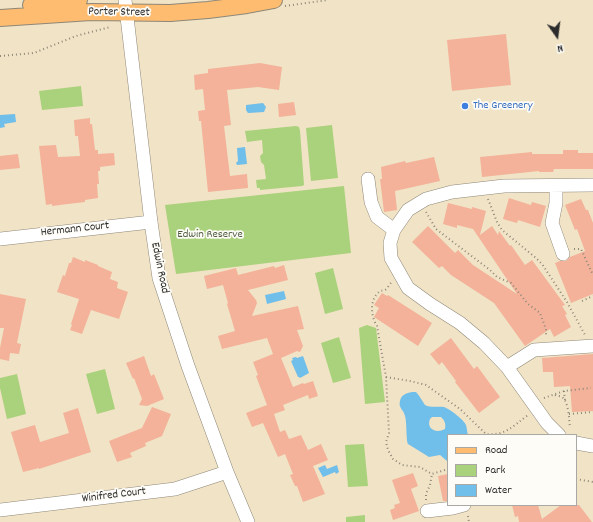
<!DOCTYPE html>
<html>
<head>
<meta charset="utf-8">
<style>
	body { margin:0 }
	#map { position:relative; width:593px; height:522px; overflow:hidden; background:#f1e3c6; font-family:Dekko,sans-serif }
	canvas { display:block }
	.legend { position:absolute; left:447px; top:434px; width:130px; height:72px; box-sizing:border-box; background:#fdfcf7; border:1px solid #a9a8a5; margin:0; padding:5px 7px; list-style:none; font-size:12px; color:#2b2b2b }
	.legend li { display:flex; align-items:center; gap:8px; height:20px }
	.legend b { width:20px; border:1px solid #a9a8a5 }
	.north { position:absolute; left:537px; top:16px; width:40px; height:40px; -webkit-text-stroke:3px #fdfcf7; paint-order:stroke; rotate:166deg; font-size:11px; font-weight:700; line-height:16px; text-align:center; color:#2b2b2b }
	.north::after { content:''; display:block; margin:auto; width:14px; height:18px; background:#2b2b2b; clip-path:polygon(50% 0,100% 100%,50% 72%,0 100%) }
</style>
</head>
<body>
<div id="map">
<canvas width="593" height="522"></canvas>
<ul class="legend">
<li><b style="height:5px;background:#febc70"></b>Road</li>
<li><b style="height:11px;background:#aad17b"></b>Park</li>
<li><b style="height:11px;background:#70beea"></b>Water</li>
</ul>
<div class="north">N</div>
</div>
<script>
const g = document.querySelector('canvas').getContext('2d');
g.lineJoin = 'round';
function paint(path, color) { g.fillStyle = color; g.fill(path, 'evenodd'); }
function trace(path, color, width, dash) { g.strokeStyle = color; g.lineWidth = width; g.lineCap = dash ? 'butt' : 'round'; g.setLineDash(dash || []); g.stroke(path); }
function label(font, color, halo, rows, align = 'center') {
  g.font = font + ' Dekko,sans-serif'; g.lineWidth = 3.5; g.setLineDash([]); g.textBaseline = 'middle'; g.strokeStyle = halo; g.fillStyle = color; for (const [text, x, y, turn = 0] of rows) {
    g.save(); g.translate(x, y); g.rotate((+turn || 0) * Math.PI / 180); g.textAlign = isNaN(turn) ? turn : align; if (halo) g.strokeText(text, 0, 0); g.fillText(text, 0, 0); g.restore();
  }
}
paint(new Path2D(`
	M81,86L83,106L42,110L39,91Z
	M332,125L338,178L311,181L306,128Z
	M296,126L299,127L300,131L304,185L302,186L260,190V188H257L256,180L266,179L264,165L261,162L260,156L263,153L262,140L247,142L245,131Z
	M344,186L351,253L176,274L165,205Z
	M333,268L343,309L325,314L315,273Z
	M367,325L376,328L385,402L365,404L359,328Z
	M339,337L351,378L333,383L321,343Z
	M105,369L115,409L97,414L86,374Z
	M17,374L26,414L7,419L0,388V378Z
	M364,444L368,486L348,487L345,445Z
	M365,515V522H346V517Z`), '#aad17b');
paint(new Path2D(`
	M263,103L266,107L264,112L248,113L246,110V105Z
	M15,114L16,122L4,124L5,127L0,128V115Z
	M245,147L247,164L237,165L236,163L238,161L237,148Z
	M284,291L286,299L267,304L265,295Z
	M303,356L309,373L300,378L299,377H298L291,361L293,360L292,358L296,357L297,358Z
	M412,392H416C420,396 422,401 425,405C431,408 437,406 444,407C450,409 464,420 466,425C467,428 467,432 468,435H448V461H447L440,455L429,457L408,444C406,440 407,422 405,416C404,410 398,408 400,401C401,395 406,393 412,392ZM432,417H441C445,421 446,424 445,429C436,434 426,429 430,419Z
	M325,465L327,469L337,465L339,472L336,474L335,472L323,477L318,468Z`), '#70beea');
paint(new Path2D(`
	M506,34L511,85L452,91L447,40Z
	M260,63L282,67L279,90L258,87L227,90L231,125L224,126L230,176L247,174L248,188L208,192L201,121H199L198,111L205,110L203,89L195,90L194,75L208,73V69Z
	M294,102L296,115L279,117L278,104Z
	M90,118V124H92L95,150H98V154L114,153L115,165L100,167V171H98L99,184H97L98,198L85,200V202L68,204L52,206V204L46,205L39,146L56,145L58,157L80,156L78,136H75L74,120Z
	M563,150H578V153H593V169H554L553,172H539V171L482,177L480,157L532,152V154H563Z
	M18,154L20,168L0,170V156Z
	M434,157L440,181L395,191L397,210L384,212L380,179H382L381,167L405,161L406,163Z
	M509,198L531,205L532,202L546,206L540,227L518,220L517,223L503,219Z
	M581,199L586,210H588L593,223V294L571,303L555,263L560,261H566L570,257L585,251L577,229L575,230L565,205Z
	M448,203L472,209V207L486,211L480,235L492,226L498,235L499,231L510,246L511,245L525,265L532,260L565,305L562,306L567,314L565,315L571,327L554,337L550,329L525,346L494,303L451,275L442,266L439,268L412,242L428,226L455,253L458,250L473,265L517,294L473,229L457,225V228L443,224Z
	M73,257L85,262V260L98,265V266L112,272L110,279L118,282L117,288L128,292L119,319L91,310L82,334L70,330L72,325L71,324L79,299L57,292L63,275L65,276L69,263H71Z
	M284,265L288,280L248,290L256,300L257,303L252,316L298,306L304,329L297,330L303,346L300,352L297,351L281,358L293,387L303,383L304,384L313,381L318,396L309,399L308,395L283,405L285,410L274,414L280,432L285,430L289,439L301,435L308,450L321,444L328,460L313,466L325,494L303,502L297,486H295L290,475L293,474L285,454L278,457L263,423L252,427L246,413L267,405L256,376L258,375L253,362L273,354L267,338L222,349L218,336L235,331L227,304L228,303L223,285L207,289L204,276L236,268L238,275L274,266L275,268Z
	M382,293L387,296L388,295L432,323L418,346L374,317L379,308L374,305Z
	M0,294L26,299L17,343L21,344L19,354L10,353L9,361L0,359V348L4,328H0Z
	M451,338L474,369L477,366L500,397L479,413L455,382L456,381L442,362L439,365L430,354Z
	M593,354V411L572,412L570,386L554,387L553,372H543L542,358Z
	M144,356L151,376L154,374L164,399L147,406L139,405L142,399L134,378L133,379L126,363Z
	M152,407L171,414L162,436L145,443L146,446L130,453L132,457L117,462L109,441L142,428Z
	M78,408L91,452L39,469V468L23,472L11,432L35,425L40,442L69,433L63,413Z
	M413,473L418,486L411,489L419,511L393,520L390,510L395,508L394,505L400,503L392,480Z
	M448,474V501H443L438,476Z
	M512,505H538L542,519L561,505H579L592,522H519L518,516L515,517Z`), '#f3b299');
const minor = new Path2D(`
	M125,0L151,222L159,278L188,366L227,472L248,522
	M368,179L371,202L377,217L394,230
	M556,186V203L552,223L563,254
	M0,239L151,222
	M507,367L534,350L593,346
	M559,435L547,423L507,367L484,343L460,323L430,304L408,288L391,258L390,243L394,230L408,210L426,199L452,192L504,186L593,185
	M576,443L593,446
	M0,510L175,489L227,472
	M427,511L453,508L464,505`);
const major = new Path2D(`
	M31,5L79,0
	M0,18L91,12L170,13L208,10L247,5L274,0`);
trace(minor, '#8e8778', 14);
trace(major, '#8e8778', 18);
trace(new Path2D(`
	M285,6L328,0
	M0,56L34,53L76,36L110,27
	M488,199L497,222L502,230L536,258L542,264L567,302L585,335
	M426,212L436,229L490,270L497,277L511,283L528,304L540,313L546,329V337
	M574,249H581L593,275
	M391,283C389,285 387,289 385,290C380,292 383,289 379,292C369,300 371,317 377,326L386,377L389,433L386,442L388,450L393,459L402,465L420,467L432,474L448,469
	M582,301L593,296
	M386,377L410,381L426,385L460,409L486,434C505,436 513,426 528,415
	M564,391L565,400
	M555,395C557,396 560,396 562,397C569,402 569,420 570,428
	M544,398L564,391L591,388
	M569,414L593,412
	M576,479L593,482
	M426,500V494L430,485L432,474
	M468,516L469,522`), '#8e8778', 2, [1, 3]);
trace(minor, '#fff', 13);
trace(major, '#febc70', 16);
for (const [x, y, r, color] of [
	[465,106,4,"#3f7fe0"]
]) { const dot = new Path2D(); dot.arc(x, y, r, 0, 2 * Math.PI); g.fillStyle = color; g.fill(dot); trace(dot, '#fdfcf7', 1.5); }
label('12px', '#2b2b2b', '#fdfcf7', [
	["Porter Street",119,13,1],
	["Hermann Court",75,230,-6],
	["Edwin Road",159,268,78],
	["Winifred Court",114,496,-7]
]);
label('12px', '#366cbe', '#fdfcf7', [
	["The Greenery",473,106]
], 'left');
label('12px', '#515d43', '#fdfcf7', [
	["Edwin Reserve",210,235]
]);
</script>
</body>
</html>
